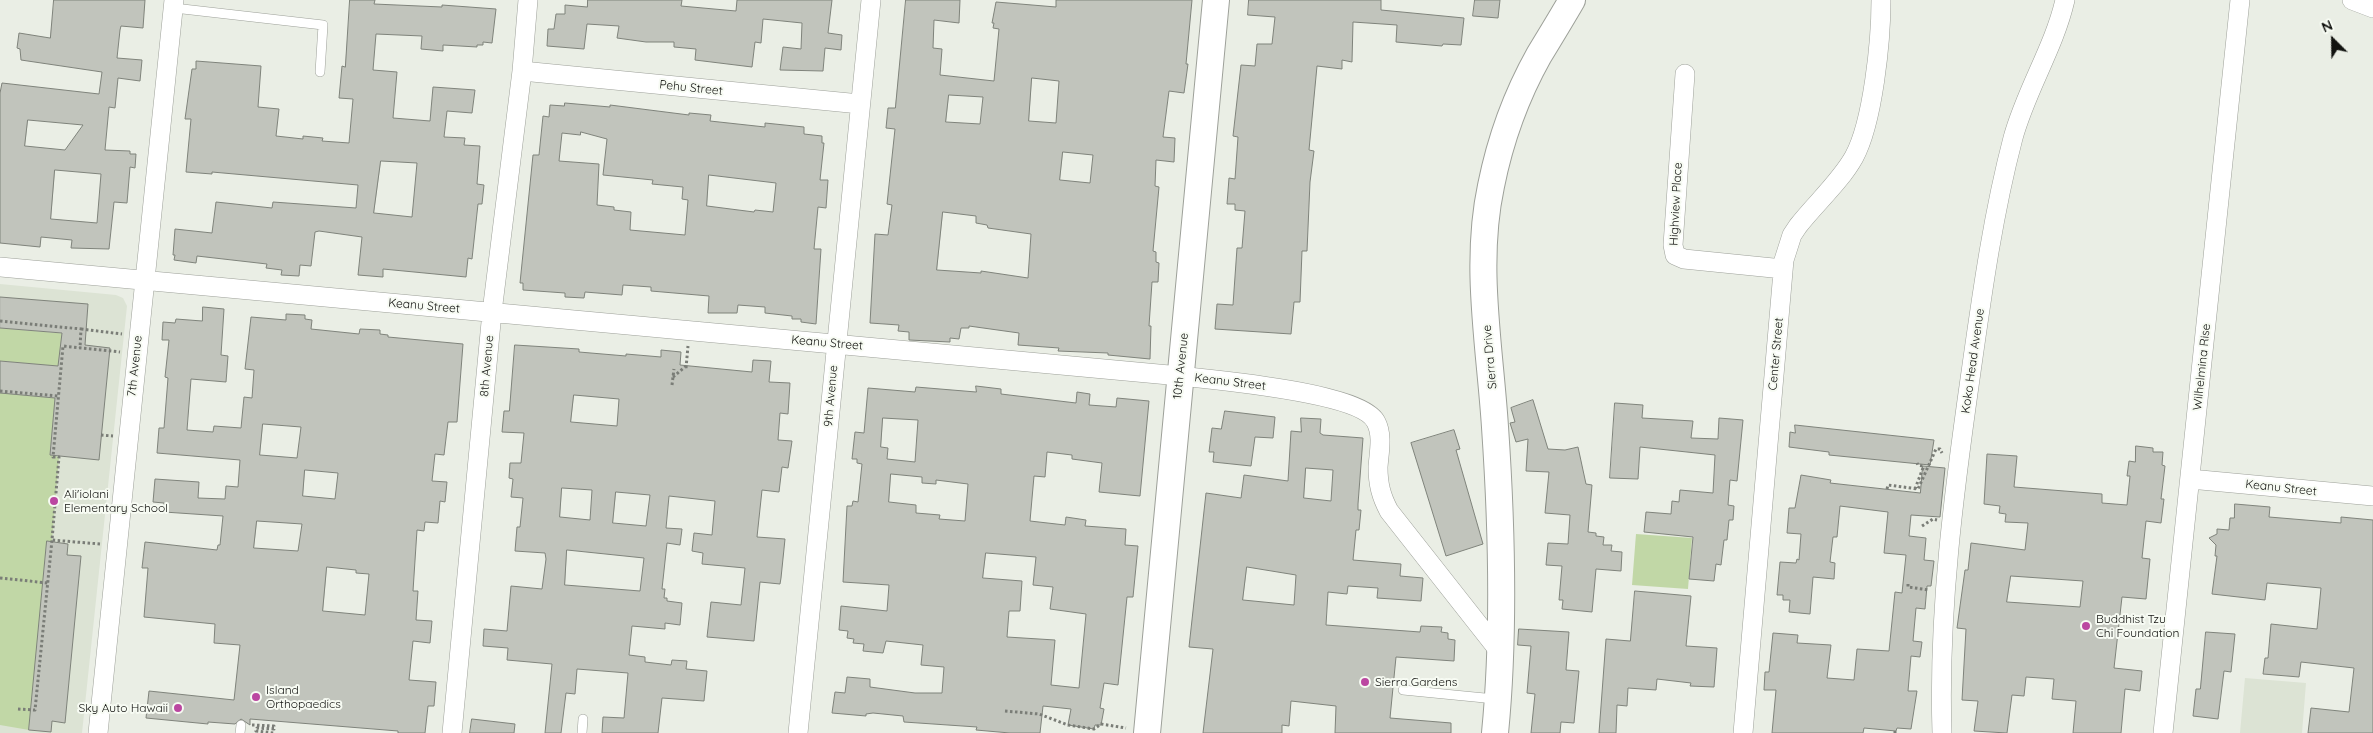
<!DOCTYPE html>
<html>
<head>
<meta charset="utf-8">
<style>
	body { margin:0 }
	#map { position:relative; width:2373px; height:733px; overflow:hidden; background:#eaeee5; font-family:Quicksand,sans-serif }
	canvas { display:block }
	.north { position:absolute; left:2308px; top:15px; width:50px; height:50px; -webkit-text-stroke:4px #f7fbf3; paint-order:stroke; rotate:337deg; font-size:14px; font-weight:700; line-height:20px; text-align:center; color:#121310 }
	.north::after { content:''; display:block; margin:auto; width:18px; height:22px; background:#121310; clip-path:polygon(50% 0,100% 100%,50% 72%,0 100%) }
</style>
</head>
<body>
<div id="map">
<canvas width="2373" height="733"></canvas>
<div class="north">N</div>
</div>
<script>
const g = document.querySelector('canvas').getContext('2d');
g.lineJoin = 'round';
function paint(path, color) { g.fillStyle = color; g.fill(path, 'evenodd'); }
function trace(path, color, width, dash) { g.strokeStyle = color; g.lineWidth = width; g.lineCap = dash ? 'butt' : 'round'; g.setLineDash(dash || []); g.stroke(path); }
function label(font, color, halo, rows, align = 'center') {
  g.font = font + ' Quicksand,sans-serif'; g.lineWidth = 4; g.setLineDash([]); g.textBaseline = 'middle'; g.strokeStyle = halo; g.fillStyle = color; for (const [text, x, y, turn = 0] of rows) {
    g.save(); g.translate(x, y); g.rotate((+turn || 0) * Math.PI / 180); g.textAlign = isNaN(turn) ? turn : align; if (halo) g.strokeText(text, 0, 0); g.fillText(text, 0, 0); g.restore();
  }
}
paint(new Path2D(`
	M0,284L116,295L123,298L127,306L82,733H0Z
	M2245,678L2306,683L2302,733H2240Z`), '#dce3d4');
paint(new Path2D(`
	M0,328L80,335L61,343L56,390L33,372L34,364L0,361Z
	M0,392L55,398L50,455L59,457L52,540V542H47L29,730L0,725Z
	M1636,534L1692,538L1688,589L1632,585Z`), '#c1d7a6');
const building = new Path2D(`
	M54,0H145L143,28L121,26L120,30L117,58L142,60L140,81L118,78L115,108L109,107L105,150L130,151V154H136L135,168L130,167L127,203L114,202L109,249L71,248L72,240L41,237L40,247L0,243V93L2,83L99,94L102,72L21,60L20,49L17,48L19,33L50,38ZM28,120L83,125L65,150L25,146ZM55,170L101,174L97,223L51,219Z
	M350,0H375L374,4L442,7V5L496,9L492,43L483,42V45H477V47L443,45V51L421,49L422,36L376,34L373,70L397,72L393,118L430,121L433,87L475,90L472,113L447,111L444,137L465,138L464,145L480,146L477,184L484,185L482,204H478L472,259L468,258L466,277L383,269V277L358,275L362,237L319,231L315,232L311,266L300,265L299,276L281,275L282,270L266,268L267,264L197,256L196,263L174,260L175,255H173L175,229L212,233L216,202L272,208L273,202L356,208L358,185L212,172V174L186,172L191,119H185L192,69H196V61L261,66L258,107L279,109L276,136L303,139V136L323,138L322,141L349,143L353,99L339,98L342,66L345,67ZM381,161L417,163L412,217L374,213Z
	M588,0H682L681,6L736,11L737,0H832L828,33L842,35L841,50L825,48L823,71L780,70L783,47L801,49L802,23L763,19L761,43L755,42L752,67L695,60L696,49L674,47V42H646L617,38L619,26L587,24L584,49L547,46L548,29H554L556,14H565V5L587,7Z
	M906,0H960L959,23L934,20L933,48L942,49L940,75L994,81L999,29L993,28L994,23H992L996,2L1056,7V0H1192L1186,64H1188L1184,93L1169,91L1163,137L1175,138L1174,162L1156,160L1155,186L1159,187L1153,251L1156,252V262L1159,263L1158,282H1152L1149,326H1151L1150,359L1108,355V353L1058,351L1059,348L1018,345L1019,333L969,326V328H961L959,339L950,338V342L909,340V332L898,331L899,325L870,323L875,234L888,235L892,205L887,204L895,129L886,128L888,108H895ZM1032,78L1059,81L1056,123L1029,121ZM949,95L983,97L980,124L946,122ZM1063,152L1093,155L1090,183L1060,180ZM943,212L976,216V223L987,225L988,228L1031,234L1028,278L981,271V273L937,270Z
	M1249,0H1381V10L1464,18L1461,45L1443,44L1442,46L1396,42L1397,25L1353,22L1352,62L1342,60V69L1317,66L1309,150L1314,151L1310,182L1307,251H1302L1300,302H1294L1291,334L1215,329L1217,304L1233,305L1237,248H1242L1245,211L1235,210V204H1227L1229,178L1235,179L1238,137L1233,136L1241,65L1255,66L1257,44H1272L1275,17L1248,15Z
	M1475,0H1500L1498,18L1473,16Z
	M565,103L610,107V105L689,115V113L711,115L710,121L765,127V123L804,127V134L822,136V143H824L820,180H828L826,208L818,207L814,249H821L816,324L801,322V319H792V316L765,313V307L738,305L737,313H708L709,296L651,291V287L623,285L622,295L585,292L584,298L565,297V293L523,290V283H520L533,155H539L543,116L549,117L550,105L564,106ZM581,132L607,139L603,175L653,180L652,184L683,187L682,199L688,200L685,235L630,230L631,212L614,210V207L597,205L599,164L559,161L562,133L580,135ZM709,175L776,183L773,212L755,210L754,212L707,206Z
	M0,297L88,304L85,345L110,348L99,460L50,455L55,398L0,393V361L58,366L62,333L0,328Z
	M203,307L224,309L221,355L228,356L226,382L191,379L187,430L213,432L214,426L241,428L244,397L252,398L254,370L245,369L251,317L286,320V314L305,315V319L312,320L311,329L359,334L360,329L380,330V334L388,335V337L463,344L457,422H448L444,455L435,454L432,481L447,482L445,502L440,501L438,523L425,522L424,531L417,530L413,591H418L416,620L432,621L430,643L413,641L409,680L436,682L434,706H428L425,733H398V731L250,719V725L241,719L235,724L208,722V724L146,718L149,691L234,700L240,645L214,643L215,624L144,617L148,568H142L145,542L217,550L218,545H220L223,516L164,512V503L153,502L155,479L199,482L198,498L225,499L226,486L238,487L240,460L157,453L159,428H164L168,378L165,377L169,340H162L163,322L175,323L176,319L202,321ZM263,424L301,427L297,458L260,455ZM305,470L338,473L335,499L303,496ZM257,521L302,524L298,551L254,548ZM327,567L356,570V573L369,574L365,615L323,611Z
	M515,345L579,349V352L626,356V354L661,357V350L681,352L680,365L752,372L753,360L771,361L769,382L790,383L788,414L780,413L778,440L792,441L788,468L782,467L779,492L762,490L757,537L785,539L781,578L780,584L760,582L754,641L707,637L711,602L741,605L745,568L702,564L703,553L692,551L694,533L712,535L715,501L669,496L666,528L682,529L680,545L667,543L662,589H665L664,598H667V601L682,603L680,625L665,623V629L632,626L629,655L645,657V662L671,665L672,660L687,661L686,669L707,671L704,701L662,698L658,733H602L603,717L624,718L628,673L577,669L575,694L566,693L561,733H545L552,664L507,660L508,648L483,646L484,629L507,631L511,586L542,589L546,559L545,553L515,551L517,527H520L523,498L511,497L513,479L509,478L510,463H521L524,433L502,432L504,411H509ZM574,395L619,399L617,426L571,422ZM562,488L592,490L590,520L560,517ZM616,492L650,495L646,526L613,523ZM567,550L644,558L640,591L565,585Z
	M976,386L1001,389V394L1076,403L1077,392L1090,394L1089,405L1116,407L1117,398L1149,401L1140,496L1099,492L1102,463L1072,459V455L1047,452L1045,477L1034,476L1030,521L1065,525L1066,517L1086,520L1085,526L1126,529L1125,545L1138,546L1133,597H1127L1118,685L1104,683L1100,708L1104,709L1101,725H1095L1094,729L1068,725L1071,709L1043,706L1040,733H1010L976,730L977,727L904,722L903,716L873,713L866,714V716L832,713L835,692L845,693L847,677L870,679V687L915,693H942L944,667L921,665L923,645L886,641L883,653L863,651L864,644L853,643L854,639L847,638L848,631L839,630L841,606L887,611L889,585L843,582L847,506H852L853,501L858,502L862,464L857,463V459H852L855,432L864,433L868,388L915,392L916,387L976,392ZM883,418L918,420L915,462L887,459L888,448L881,447ZM891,474L922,477V483L936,484V480L968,484L965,521L939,519L940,515L916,513V505L889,502ZM986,553L1036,557L1033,585L1053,587L1050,609L1086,614L1079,688L1051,685L1055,640L1007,637L1009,611H1020L1022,581L983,578Z
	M1533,400L1548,449L1565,450L1578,447L1586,484L1592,485L1588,532L1596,533V536L1604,537L1603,545H1612L1611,551L1622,552L1621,571L1596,569L1592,612L1562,609L1563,600H1559L1562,566L1546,565L1548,543L1568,544L1570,515L1545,513L1549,472L1526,471L1528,439L1516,442L1510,423L1515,422L1511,408Z
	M1615,403L1643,405L1642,418L1693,421L1691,438L1718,439L1719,418L1743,420L1737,481L1730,480L1728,505L1734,506L1733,520H1729L1727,540H1724L1721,565L1716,564L1714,581L1689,579L1693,537L1644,532L1646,512L1671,514L1672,501L1679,502L1680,490L1713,493L1715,455L1640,447L1638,479L1610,478Z
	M1225,411L1275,417L1273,438L1255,437L1251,466L1213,462L1214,452H1209L1212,428L1221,429Z
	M1301,418L1321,419L1320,433L1323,435L1363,438L1358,504V510H1361L1359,530H1356L1353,560L1401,564L1400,576L1423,578L1421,601L1377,598L1378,588L1348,586L1347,594L1328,592L1326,625L1420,632L1421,626L1442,627L1441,632L1448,633V639L1455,640L1454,661L1396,657L1390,718L1451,723V733H1335L1336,706L1291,701L1289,726L1282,725V733H1203L1213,649L1189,647L1206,493L1241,498L1244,475L1288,481L1291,431L1301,432ZM1306,468L1333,470L1331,501L1304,498ZM1247,567L1296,575L1294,605L1243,600Z
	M1795,425L1934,440L1930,465L1829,455V452L1789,447L1790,432L1795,433Z
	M1454,430L1460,449L1456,450L1483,544L1446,556L1411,443Z
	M2136,446L2153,448V452H2163L2162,465L2165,466L2161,499H2164L2161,523L2146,521L2142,558L2150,559L2146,599L2122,597L2114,668L2142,671L2140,691L2125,689L2121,733H2073L2076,701L2052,699L2054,679L2026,677L2024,696L2012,695L2007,733L1974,731L1978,701L1962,700L1966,629L1957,628L1965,570H1968L1971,543L2025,550L2028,523L2005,522L2006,514L1999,513L2000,506L1984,504L1987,454L2017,456L2014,487L2102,494V503L2127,505L2130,476H2127L2129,461L2135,462ZM2011,576L2083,581L2080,607L2007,602Z
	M1923,466L1945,468L1940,517L1911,515L1909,536L1926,538L1924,560L1934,561L1931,586H1927L1925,609L1916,608L1913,641L1922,642L1920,657L1911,656L1908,691H1917L1911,729L1897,728L1896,731L1864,728L1863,733H1772L1776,690H1764L1765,672H1769L1773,633L1798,635L1797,643L1831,645L1827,678L1854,680L1857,649L1889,651L1895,592L1902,593L1906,555L1884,553L1888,512L1840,506L1837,537H1833L1830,562L1835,563L1834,579L1813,577L1810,614L1789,612L1790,600H1783V595H1777L1780,562L1796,563L1797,559L1799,560L1801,534L1787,533L1789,508H1795L1801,475L1831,480L1830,483L1920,493Z
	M2235,504L2270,507L2269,517L2341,523V517L2373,520V733H2308L2311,708L2349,712L2354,668L2301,662L2299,677L2263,674L2265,658H2268L2271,624L2317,629L2321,588L2267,583L2265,600L2212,594L2217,556H2215L2216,545L2209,538L2217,534V529L2229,530L2230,518H2234Z
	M47,541L68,544L67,555L81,556L65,723L52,721L51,732L29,730Z
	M1635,591L1691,596L1686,646L1717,648L1714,687L1690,686L1691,683L1657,679L1656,690L1628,688L1627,706L1617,705L1616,733H1599L1606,639L1630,641Z
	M1519,629L1569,632L1566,670L1579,671L1574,723L1561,722L1560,733H1531L1535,694L1527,693L1531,646L1518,645Z
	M2206,632L2235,634L2231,672L2224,671L2218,719L2193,716L2196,689H2200Z
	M472,719L515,724L514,733H470Z`);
paint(building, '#c1c4bc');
trace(building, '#7f837b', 1);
const lane = new Path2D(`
	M174,8L323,25L320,72
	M1403,690L1495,699
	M240,733L241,725
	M582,733L583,719`);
const street = new Path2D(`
	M2352,0L2373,8
	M522,71L860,104
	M1685,74L1673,245L1675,255L1684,259L1783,269
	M0,267L1180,376C1214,380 1361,392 1376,422C1383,435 1379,453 1378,467C1378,484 1381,496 1389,511L1500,652
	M2190,479L2373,496
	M98,733L174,0
	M452,733L492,312L522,71L528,0
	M798,733L871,0
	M1743,733L1784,260L1792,235L1798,226C1816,203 1840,182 1854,157C1873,122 1881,41 1881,0
	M1942,733C1938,612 1954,491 1971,372C1982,294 1993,214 2013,138C2026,90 2054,48 2065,0
	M2163,733L2240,0`);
const secondary = new Path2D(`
	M1147,733L1216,0
	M1495,733C1505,632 1502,529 1495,427C1490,348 1474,265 1491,186C1500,141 1516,96 1539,55C1550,37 1561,19 1572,0`);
trace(lane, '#9da099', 10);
trace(street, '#9da099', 20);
trace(secondary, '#9da099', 28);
trace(new Path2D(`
	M0,321L81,329L80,348
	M81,329L122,334
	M686,368L688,346
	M673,377L686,366
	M672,385L674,369
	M0,391L58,396
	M101,435L113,436
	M1887,489L1888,485L1918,489L1936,449H1940L1942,453
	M1915,489L1923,468V466L1918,465L1917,463
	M1922,526L1933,519L1937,520
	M100,544L52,540L59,457H53L63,346L120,352
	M0,578L48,583
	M1908,584V587L1929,590
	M18,709L35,710L52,540
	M1005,711L1039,714L1068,725L1094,729L1101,724L1126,728
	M252,725L274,726V729L257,728L256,731L274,733
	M1895,733V731`), '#7a7d77', 3, [2.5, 2.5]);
trace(lane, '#fff', 9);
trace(street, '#fff', 19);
trace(secondary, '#fff', 26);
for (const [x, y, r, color] of [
	[54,501,5,"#bb47a1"],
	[2086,626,5,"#bb47a1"],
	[1365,682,5,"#bb47a1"],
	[256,697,5,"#bb47a1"],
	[178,708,5,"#bb47a1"]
]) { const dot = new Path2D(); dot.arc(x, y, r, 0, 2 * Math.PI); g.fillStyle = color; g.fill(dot); trace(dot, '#f7fbf3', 2); }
label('12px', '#121310', '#f7fbf3', [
	["Pehu Street",691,88,6],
	["Highview Place",1676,204,-87],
	["Keanu Street",424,306,5],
	["Keanu Street",827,343,5],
	["Center Street",1776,354,-85],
	["Sierra Drive",1490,357,-95],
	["Koko Head Avenue",1973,361,-82],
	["7th Avenue",135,366,-84],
	["8th Avenue",487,366,-85],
	["10th Avenue",1181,366,-84],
	["Wilhelmina Rise",2202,367,-84],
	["Keanu Street",1230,382,7],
	["9th Avenue",831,396,-85],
	["Keanu Street",2281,488,6]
]);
label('12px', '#121310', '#f7fbf3', [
	["Ali'iolani",64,494],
	["Elementary School",64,508],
	["Buddhist Tzu",2096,619],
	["Chi Foundation",2096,633],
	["Sierra Gardens",1375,682],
	["Island",266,690],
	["Orthopaedics",266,704],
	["Sky Auto Hawaii",168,708,"right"]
], 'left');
</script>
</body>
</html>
